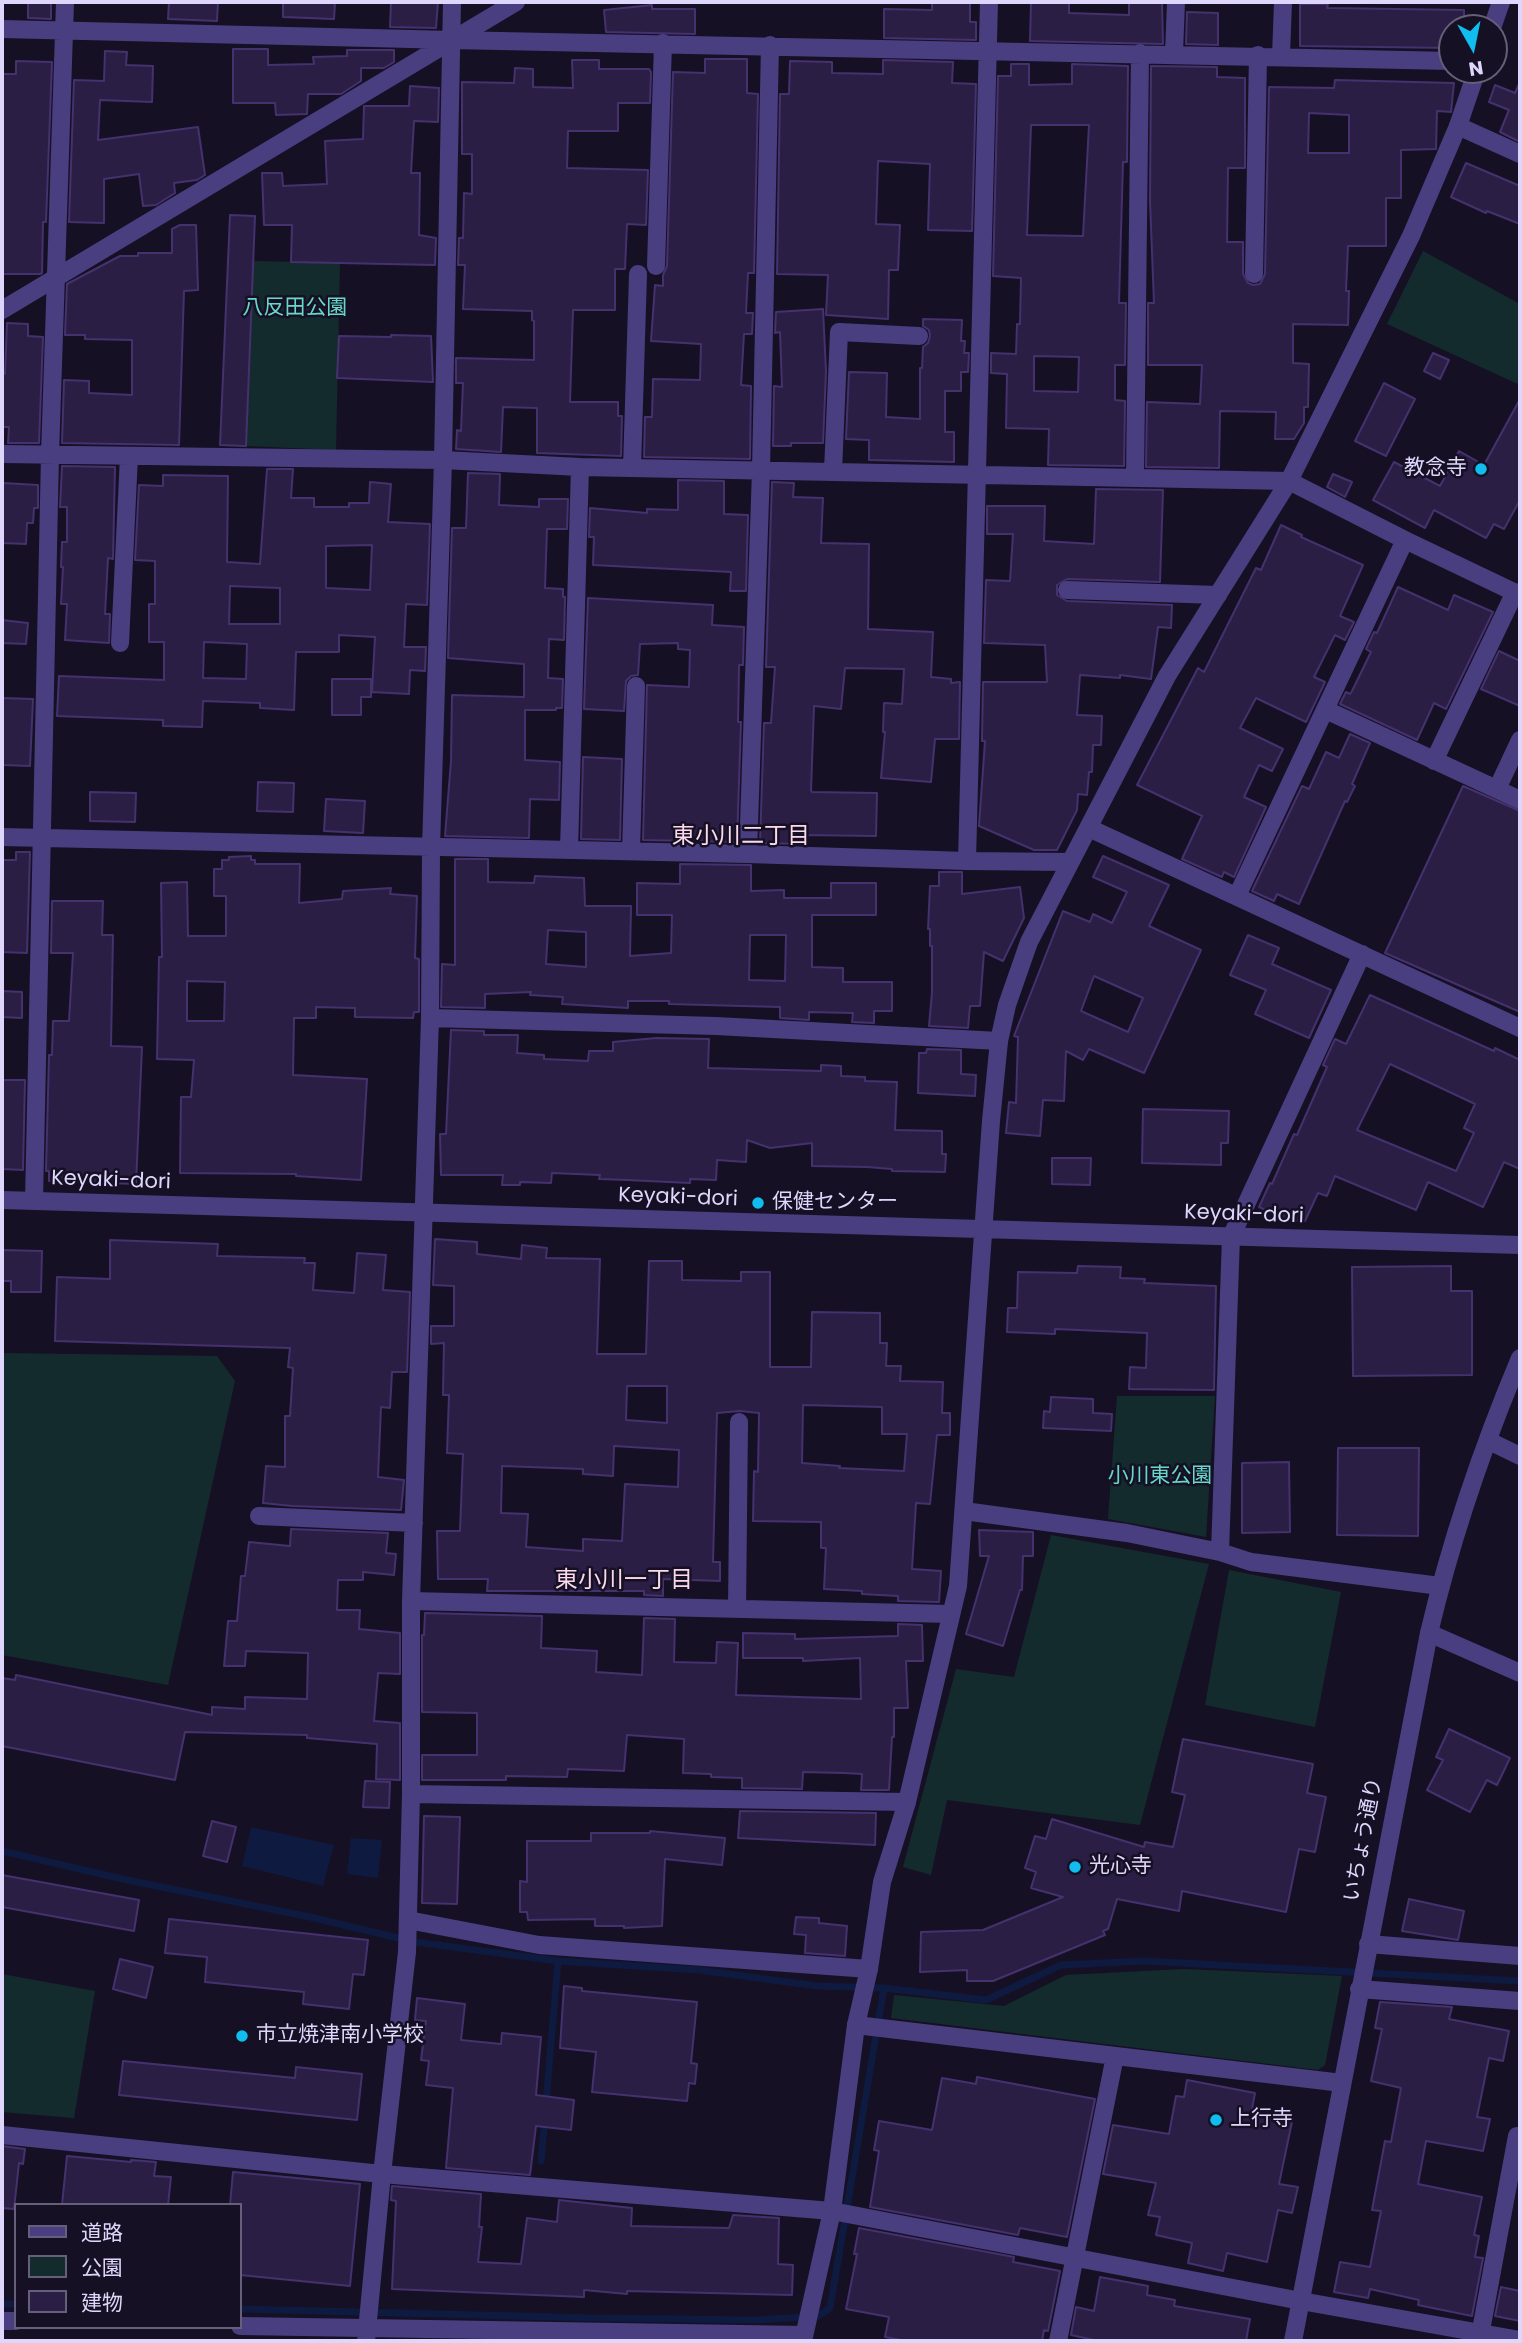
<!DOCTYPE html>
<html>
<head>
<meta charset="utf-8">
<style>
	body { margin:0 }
	#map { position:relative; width:1522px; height:2343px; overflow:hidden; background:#161024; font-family:Poppins,"Noto Sans JP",sans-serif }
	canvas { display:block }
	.frame { position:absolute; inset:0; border:4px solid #dfd6fc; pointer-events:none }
	.legend { position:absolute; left:14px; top:2203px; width:228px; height:126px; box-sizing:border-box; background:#161024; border:2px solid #665f7a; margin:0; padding:9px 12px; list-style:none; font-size:21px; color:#dfd6fc }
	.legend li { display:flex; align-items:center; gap:14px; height:35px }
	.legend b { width:35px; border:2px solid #665f7a }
	.north { position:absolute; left:1438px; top:14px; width:70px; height:70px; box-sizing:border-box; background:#161024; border:2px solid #665f7a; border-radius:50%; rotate:171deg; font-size:19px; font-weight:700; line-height:28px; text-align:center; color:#dfd6fc }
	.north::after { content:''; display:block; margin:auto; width:24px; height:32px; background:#11bcee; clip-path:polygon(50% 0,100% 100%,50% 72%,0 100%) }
</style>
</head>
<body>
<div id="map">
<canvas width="1522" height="2343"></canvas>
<div class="frame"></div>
<ul class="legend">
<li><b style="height:9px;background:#493f80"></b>道路</li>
<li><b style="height:19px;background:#142b2e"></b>公園</li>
<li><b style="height:19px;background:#2a1e44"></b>建物</li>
</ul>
<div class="north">N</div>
</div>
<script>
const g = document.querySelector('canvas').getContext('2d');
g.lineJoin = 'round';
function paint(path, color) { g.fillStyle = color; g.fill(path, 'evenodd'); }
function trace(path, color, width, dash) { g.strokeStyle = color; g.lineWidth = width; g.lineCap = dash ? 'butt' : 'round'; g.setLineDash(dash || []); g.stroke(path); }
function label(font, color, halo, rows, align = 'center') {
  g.font = font + ' Poppins,"Noto Sans JP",sans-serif'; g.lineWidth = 5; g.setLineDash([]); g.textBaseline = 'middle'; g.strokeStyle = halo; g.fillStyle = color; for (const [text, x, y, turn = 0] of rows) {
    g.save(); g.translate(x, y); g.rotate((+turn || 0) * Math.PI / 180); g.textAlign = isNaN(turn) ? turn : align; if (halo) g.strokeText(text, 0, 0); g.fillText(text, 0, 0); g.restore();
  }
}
paint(new Path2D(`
	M1423,251L1520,304V385L1387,324Z
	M252,261L340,263L336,450L246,446Z
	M2,1353L217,1356L235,1381L168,1685L2,1655Z
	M1117,1396H1215L1206,1537L1108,1519Z
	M1051,1535L1209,1564L1140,1825L947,1800L931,1875L903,1867L956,1669L1014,1677Z
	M1229,1570L1341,1592L1315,1727L1205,1705Z
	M1184,1969L1342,1976L1325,2065L1318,2070L891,2018L894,1995L1004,2006L1066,1975Z
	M2,1974L95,1991L74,2118L2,2112Z`), '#142b2e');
paint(new Path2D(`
	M251,1827L334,1845L323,1886L242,1866Z
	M351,1838L382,1840L378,1878L347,1874Z`), '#0e1a40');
trace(new Path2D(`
	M2,1851L127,1880L310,1917L415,1942L558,1961L699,1970L817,1986L884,1988L986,2000L1061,1965L1144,1961L1520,1981
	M546,2103L558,1961
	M541,2161L545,2118
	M2,2304H16
	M240,2309L596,2318L758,2320L818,2316L830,2308L884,1988`), '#0e1a40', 7);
const building = new Path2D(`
	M28,2H51V19L28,18Z
	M169,2H218L217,21L168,19Z
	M283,2H335L334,19L283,17Z
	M391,2H438L436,28L390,27Z
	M932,2H970V22H976V40L884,38V9L932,10Z
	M1031,2H1069V13L1129,15V2H1162L1163,44L1030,41Z
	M1300,4H1328L1327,8L1464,10V28H1452V48L1300,46Z
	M652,5V9H695V34L606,32L604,10Z
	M1187,12L1218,13V45L1186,44Z
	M233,49H268V65L314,64L313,57L347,56V50H394V62L384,68H361V81L341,94H308L307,114L276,115L275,103H233Z
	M105,51L127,52L126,65L153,66L152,102L100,100L98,140L198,127L205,175L197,180L174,183L175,193L156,205L143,206L139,174L104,179V223L69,222L74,80L104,81Z
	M705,59H747V93L758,94L754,273H748L746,313H753L752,334H744L741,385L751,386L750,459L644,457L645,417H652L653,379L700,380L701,344L651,341L655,285L663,286V275L667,266L673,72L705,73Z
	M572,60H599V69H649L651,72L650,103H618V131H568L567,168L648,170L646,225L627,224L625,269H615V310H573L570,402H618V416H622L621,456L537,453V408L503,407L501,452L456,449L457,430L461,431L463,383H456V358L534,360V321L532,320V311L463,309L465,265H458L459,238H463L464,193L472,194V154H462V82L514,83L515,68L533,69V87L573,88Z
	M883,60L953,62L952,83L976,84L972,231L928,230L930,164L878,161L876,224L900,225L898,270H889L888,319L826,315L828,275L777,274L780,94H789L790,61L832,62V73L883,74Z
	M16,61L52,62L46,222H43L42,273L40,274H2V74H16Z
	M1011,64H1029V85L1072,84V64L1128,66L1127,162H1123L1119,303H1126L1125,365H1115V400L1125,401L1124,466L1048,465L1049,429L1006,428L1007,374L991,373V353L1016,354L1017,324H1020L1021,278L993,276L998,76H1011ZM1031,125H1089L1083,236L1027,235ZM1034,356L1079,357L1078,392L1034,391Z
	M1151,66L1217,67V77L1245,78V168H1228L1227,242H1243V274L1248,283L1253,285L1260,284L1265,274L1269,87L1334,88L1335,80L1454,83L1451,112L1437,111L1436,149L1401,150V198H1386V246H1348L1346,291H1349L1348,325L1293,324V363L1309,364L1308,407H1304V423L1294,439H1275L1276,412L1220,411L1219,468L1146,467L1147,402L1200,404L1202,365H1148V303H1154L1150,201ZM1309,113L1349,115V153H1308Z
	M1519,84H1520V142L1500,132L1509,110L1489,102L1495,85L1515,93Z
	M410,86L439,88L438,122L414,121L411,173H420L419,235L436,238L435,265L291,262L292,225H264L262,173H282L283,186L327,184L325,141L363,139L364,106H409Z
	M1466,163L1520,186V224L1487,211L1486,213L1451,197Z
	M230,215L255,216L246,446L220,445Z
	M180,225H196L198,290L184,291L179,445L62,443L64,380L89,381V393L132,395V340L85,339V335H65L67,284L120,256H138V253H172V229Z
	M823,309L826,372L823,443H791V446H773L774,386L782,387L780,332L775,333L776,312Z
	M923,319L962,320L961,341H965L964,353H969L968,372H961V391H945V432H954V462L869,460V440L846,439L849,372L887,373L886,417L920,419V368H922L923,347L928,343L930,336L929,330L923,326Z
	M7,323L28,324V336L43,337L39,443H8L9,427H2V373L5,374Z
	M391,335L431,336L433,382L337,378L339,336L391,337Z
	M1433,353L1449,360L1440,379L1424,371Z
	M1384,383L1415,399L1386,456L1355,441Z
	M1520,399V500L1504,529L1494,524L1486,538L1434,510L1425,528L1373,500L1394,462L1440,486L1459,451L1484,465Z
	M62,466L115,467L113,559L108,558L105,614H110L109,643L65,640L67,604H61L63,567H61L62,542H67V507H60Z
	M267,469H293L291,498H314V507H349V503H369L370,482L391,484L388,522L430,524L427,605L406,604L404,647H426L425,671L410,670L409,694L372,692L375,637L339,635V652H296L294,710L260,708V703L203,701L202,727L163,726V720L57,716L59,676L164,680V642H149V604H155V561L135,560L139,485L163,486V475L228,476L227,562L260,564ZM372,545L370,590L326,588V546ZM230,586L280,588V624H229ZM204,642L247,644L246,679L203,678Z
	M468,473L500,474L499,505L539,507V499H568L567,529H547L545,588L563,589V597H565L564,640L549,639L548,678L563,679L562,708H556V710H525V760L560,762L559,800L530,799L529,838L445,836L451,761L452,695L524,697V664L448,658L452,528H466Z
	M1333,474L1352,482L1345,497L1327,487Z
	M678,480L724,481V514L748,515L746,591H730L731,572L593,565L594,537H589L590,508L647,513V509L678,510Z
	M772,482L794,483L793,497L823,498L821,543L869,544L868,629L933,632L931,677L951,679V683L960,682L959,739H935L931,782L881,778L885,732H883L884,703L902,704L904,669L845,668L841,709L814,706L811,790L812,792L877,793L876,836L804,835V844L760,843L764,723H771L775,667H766Z
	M3,483L38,485V508H34L33,523H27L26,544L2,543Z
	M1096,489L1163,490L1160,582L1067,579L1057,585V595L1067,601L1172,605L1171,628L1158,627L1151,679L1120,675V678L1080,675L1077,715L1102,716L1101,745H1093L1092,772H1089L1087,795L1078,794L1077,810L1057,850H1034L979,826L985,741H982V739L983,682H1047L1045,645L984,643L986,580L1010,581L1013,534H987V506H1045L1044,541L1094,544Z
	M1281,525L1302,535L1301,537L1363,565L1340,616L1354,622L1345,640L1335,635L1314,677L1325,682L1306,722L1256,698L1240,728L1283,749L1272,771L1259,765L1244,797L1266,807L1234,877L1224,872L1222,877L1182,859L1202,816L1137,785L1198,668L1204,672L1256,568L1261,570Z
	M1398,587L1448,610L1454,595L1493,612L1446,709L1434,703L1417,740L1340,704L1346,692L1350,694L1352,691L1371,652L1366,649L1374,632L1377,633Z
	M588,598L713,605L712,625L744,627L743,665H739L738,722H741L737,842L643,840L647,685L689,687L690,650L678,649V643L640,644L638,675L631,676L626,681L624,711L584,709Z
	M2,620L28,623L26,644L2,643Z
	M1499,651L1520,661V706L1481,689Z
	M332,679H371V697H361V715H332Z
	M2,698L33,699L30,766L2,765Z
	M1350,734L1370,743L1352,784L1355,786L1347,802L1345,801L1299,904L1277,894L1274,901L1252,891L1302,786L1309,789L1326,752L1339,758Z
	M583,757L622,759L620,840L581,839Z
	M258,782L294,783L293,812L257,811Z
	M1463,786L1520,811V1012L1385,953Z
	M90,792L136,793L135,822L90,821Z
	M326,799L365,801L363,833L324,831Z
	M16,852H30L27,953L2,952V860H16Z
	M251,856V860H255V864H300L299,903L342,899L343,891L391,888L390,894L417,896L415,958L419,959V1012H414L413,1018L355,1017V1008L316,1007V1018H294L293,1075L367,1079L361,1180L296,1176V1174L180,1173L181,1097H191L194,1060L157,1059L159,957H162L161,883L187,882L188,936H226V896H214V869H222V860H229V857ZM187,981L225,982L224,1021H187Z
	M1103,856L1169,885L1149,926L1201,950L1144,1073L1089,1049L1083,1060L1066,1051L1064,1101L1043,1100L1040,1136L1006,1133L1009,1102L1016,1103L1018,1037L1014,1036L1063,911L1090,922L1093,914L1112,923L1127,892L1093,877ZM1094,976L1143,998L1128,1032L1081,1011Z
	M455,859H488V882L534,883L535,876L584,878L585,906H631L630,956L671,953L672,915H637V883L680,884V864L751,865V891L784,890V898H831V883H876V915H812V967L843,968V982H892V1011H874V1023L852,1022L853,1013L809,1012V1020L780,1018V1007L669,1004V1001H628V1008L562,1004L563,997L530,995L531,992L485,994V1008L441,1007L442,964L455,965ZM548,930L586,932V967L546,964ZM750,935H786L785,981L749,980Z
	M939,872H962V894L1020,887L1024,918L1003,961L984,952L980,1006H970L968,1028L929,1026L932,992V946H930V929H928L930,886H939Z
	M52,901H103L102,935H113L111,1046L142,1047L136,1184L49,1181V1171H46L49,1055H52L53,1021H69L73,953H51Z
	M1248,935L1279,948L1272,964L1331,990L1309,1038L1255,1014L1266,990L1230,975Z
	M2,991L22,992V1018L2,1017Z
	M1370,995L1494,1051L1495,1048L1520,1060V1169L1504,1162L1483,1207L1428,1182L1416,1210L1335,1176L1327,1196L1318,1193L1305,1221L1287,1220L1259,1207L1270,1183L1272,1184L1294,1134L1297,1135L1327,1067L1323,1065L1335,1039L1346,1044ZM1390,1064L1475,1104L1464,1128L1474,1133L1456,1171L1357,1130Z
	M451,1030L484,1031V1035H518L517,1053L544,1055V1059L588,1061L589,1051H613V1042L656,1038L709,1039L708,1068L821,1071V1065L841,1066V1076L865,1077V1081L897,1082L895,1130L942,1131V1154H946L945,1172L892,1171V1169L867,1167L812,1166V1143L770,1148L747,1140L746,1162L717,1160L716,1180L690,1179V1183L627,1180L599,1179L600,1175L552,1173L551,1183L520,1182V1185H502L503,1175H441L440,1134H446Z
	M927,1049L961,1050V1074L976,1075L975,1096L918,1093L919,1053H926Z
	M2,1080H25L23,1170L2,1169Z
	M1143,1109L1229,1111L1228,1143H1221V1165L1142,1163Z
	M1052,1158H1091L1090,1185L1052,1184Z
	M435,1239L477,1242V1254L521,1259L522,1245L547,1248L546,1258L600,1259L597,1354H646L649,1261H682V1280L741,1281V1272H770V1367H811L812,1312L880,1313V1343H887L886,1366H901L900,1381L943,1382L942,1413H950V1435H937L930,1504L916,1503L912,1569L941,1571L939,1602L898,1601V1596L862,1594V1591L824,1589L826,1548H821V1522L753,1521L754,1471L758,1472L759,1413L740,1411L717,1413L713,1562H720V1581L663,1579V1596L644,1595V1591H487L488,1579H438L437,1531H460L463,1454L447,1453L449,1395H443L444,1343L431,1344V1326H454V1286L433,1285ZM627,1386H667V1423L626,1420ZM803,1405L882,1407V1434H907L904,1471L839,1468L840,1466L802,1463ZM614,1446L679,1450L678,1487L625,1484L622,1541L583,1539V1551L526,1547L528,1514L501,1513L502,1466L583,1469V1474L613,1476Z
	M110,1240L218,1244L217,1256L305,1258L304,1263H315L313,1290L354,1293L357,1253L386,1255L383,1290L410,1292L407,1372H392L390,1408L381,1407L378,1477L404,1480L401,1510L292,1506L263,1503L266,1466L285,1467V1416H290L293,1368L288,1367L290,1348L55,1341L57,1277L110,1279Z
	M2,1250L42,1251L41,1292H11V1281H2Z
	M1078,1266L1121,1267L1120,1278L1145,1279L1144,1283L1216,1286L1214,1390L1129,1389L1130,1367L1146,1368L1147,1333L1055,1329V1334L1007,1332L1008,1308H1017L1018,1272L1077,1273Z
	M1451,1266V1291H1472V1375L1353,1376L1352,1267Z
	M1051,1397L1093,1399V1413L1112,1414L1111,1431L1043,1428L1044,1411L1050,1412Z
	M1338,1448H1419L1418,1536L1337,1535Z
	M1289,1462L1290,1532L1242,1533V1463Z
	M291,1529L388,1533L386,1553L396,1554L394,1575L363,1572V1580H338L337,1610H360L359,1629L400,1633V1674L378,1673L374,1721L400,1723V1780L376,1779L377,1744L307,1738V1735L185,1732L175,1780L2,1746V1678L15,1680L16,1675L212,1715V1707L245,1709V1697L307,1699L308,1653L246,1651L245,1666H224L228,1621H237L241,1576H245L249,1542L290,1546Z
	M979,1530L1033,1532V1556H1023L1022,1590H1020L1003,1646L966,1634L989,1556H980Z
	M425,1613L542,1616L541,1648L597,1651L596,1672L642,1675L644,1618L675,1619L674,1662L716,1663L717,1642L738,1643L736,1695L861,1699L860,1658L803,1661V1658H743V1633L795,1634V1639L898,1636V1624L922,1625L923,1661H906L908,1708H894V1737H892L889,1790H861L862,1774L844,1773L803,1772L802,1789L742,1788V1778L711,1777V1774L683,1773L684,1739L627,1735L624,1771L568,1769L567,1777L506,1776V1780H422V1755H477V1713L422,1712V1635H424Z
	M1449,1729L1510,1758L1497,1785L1487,1780L1470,1812L1427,1790L1443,1760L1436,1757Z
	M1183,1739L1313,1764L1307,1793L1326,1797L1315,1852L1299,1849L1286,1912L1182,1891L1179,1911L1117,1899L1108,1929L1103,1931L1105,1935L993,1981H967V1970L920,1972L921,1932L983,1930L1063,1897L1031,1888L1036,1872L1025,1868L1035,1836L1046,1839L1052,1819L1144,1847L1145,1842L1173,1847L1185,1795L1172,1792Z
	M365,1781L390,1782L389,1808L363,1807Z
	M740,1811L876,1813L875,1845L738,1838Z
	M424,1816L460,1817L457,1904L422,1903Z
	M212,1821L236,1827L227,1862L203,1856Z
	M650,1831L725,1838L722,1865L665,1859L662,1926L624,1928V1926H595V1919L528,1920L527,1912H520V1881L527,1882V1841H591V1833H650Z
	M2,1875L139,1900L134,1931L2,1907Z
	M1409,1899L1464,1911L1458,1940L1402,1931Z
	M796,1917L819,1918V1923L847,1926L845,1956L805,1953L806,1935L794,1934Z
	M169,1919L368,1940L364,1975L353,1974L349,2009L303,2004L304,1992L205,1982L207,1957L165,1953Z
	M120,1959L153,1967L146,1998L113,1989Z
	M564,1986L582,1988V1991L697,2002L691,2063L697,2064L695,2084L689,2083L687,2101L592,2092L596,2052L560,2048Z
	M417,1998L465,2004L461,2040L501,2044L502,2033L541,2037L536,2095L574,2100L571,2130L536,2126L530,2175L446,2168L453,2088L426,2085L429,2061L421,2060L426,2021L415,2020Z
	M1380,2002L1452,2007L1449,2019L1509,2031L1503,2061L1489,2058L1477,2117L1490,2119L1483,2151L1426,2141L1418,2184L1482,2197L1474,2235L1479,2236L1475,2257L1483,2258L1472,2316L1418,2305L1419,2300L1370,2289L1368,2298L1334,2292L1340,2262L1370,2267L1381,2211L1372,2210L1385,2141L1391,2142L1401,2088L1371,2081L1382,2029L1375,2028Z
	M123,2061L295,2078L296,2067L362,2074L357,2120L119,2095Z
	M977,2077L1095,2099L1067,2237L1020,2228L1018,2235L870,2207L879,2151L874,2150L879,2121L932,2130L942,2078L976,2084Z
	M1187,2080L1255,2093L1252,2109L1293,2117L1279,2184L1298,2187L1292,2213L1278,2210L1267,2262L1227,2253L1223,2271L1188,2263L1192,2243L1156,2235L1160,2217L1148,2215L1156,2183L1103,2174L1113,2125L1169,2134L1176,2096L1184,2097Z
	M2,2146L25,2149L23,2164L19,2163L14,2209L2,2208Z
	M67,2156L131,2162V2160L156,2162L154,2176L171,2177L168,2205H62Z
	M233,2172L360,2184L350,2286L240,2275V2205H230Z
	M392,2186L481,2194L479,2227H482L478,2262L521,2264L527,2218L557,2222L559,2200L632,2208L631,2226L729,2228L733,2215L779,2218L778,2264L793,2265L792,2295L627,2291V2294L584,2290V2297L392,2289L396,2201L391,2200Z
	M859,2228L1014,2257L1013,2262L1060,2271L1048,2331L1044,2330L1042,2341H906L885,2337L889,2317L846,2309L857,2254H854Z
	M1100,2277L1148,2286L1147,2295L1175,2300L1174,2306L1250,2319L1246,2341H1099L1071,2335L1076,2307L1094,2311Z
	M1501,2287L1520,2291V2321L1495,2316Z`);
paint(building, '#2a1e44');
trace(building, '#45316e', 2);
trace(new Path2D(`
	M2,29L452,40L1452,61
	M1174,53L1176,2
	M1281,56L1283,2
	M1458,126L1520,154
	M656,266L663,43
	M1254,274L1258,55
	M2,310L516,2
	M2,454L443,460L580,467L1289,481L1405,540L1520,595
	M632,468L638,274
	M833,471L839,332L919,336
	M1135,477L1140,53
	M1067,590L1218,595
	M120,643L129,456
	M1326,710L1520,800
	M1434,761L1515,592
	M1497,789L1520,740
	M1089,828L1520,1028
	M2,837L748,854L967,861L1070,862
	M569,850L580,467
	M631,851L636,686
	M748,854L761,470L770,45
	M967,861L989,2
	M1237,896L1405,540
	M430,1018L716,1026L999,1041
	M34,1201L50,455L65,2
	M1489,1441L1520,1456
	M964,1511L1127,1533L1220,1552L1251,1562L1440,1586
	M259,1516L414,1523
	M1220,1552L1231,1237L1362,954
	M411,1601L951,1614
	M737,1609L739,1422
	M1429,1633L1520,1673
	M411,1794L907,1802
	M408,1920L539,1945L869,1969
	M1368,1944L1520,1956
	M1359,1989L1520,2001
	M856,2025L1342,2083
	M2,2135L382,2174L832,2211L1301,2301L1520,2340
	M2,2321H16
	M240,2326L804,2335
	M366,2341L382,2174L407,1952L411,1794V1601L430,1018L431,848L443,460L452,2
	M1058,2341L1115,2056
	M1479,2341L1517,2136L1520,2137`), '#493f80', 18);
trace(new Path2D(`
	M1492,28L1501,2
	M2,1200L1520,1245
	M803,2341L832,2211L856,2025L869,1969L882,1882L907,1802L958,1586L991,1121L999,1041L1007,1005L1029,942L1167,676L1289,481L1411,236L1458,126L1477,70
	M1293,2341L1429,1633C1451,1540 1483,1446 1520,1358`), '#493f80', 18);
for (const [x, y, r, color] of [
	[1481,469,7,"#11bcee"],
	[758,1203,7,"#11bcee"],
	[1075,1867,7,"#11bcee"],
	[242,2036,7,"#11bcee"],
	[1216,2120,7,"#11bcee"]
]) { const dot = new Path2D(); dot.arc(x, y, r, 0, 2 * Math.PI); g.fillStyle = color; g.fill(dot); trace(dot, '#161024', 2.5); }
label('21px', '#67d7c9', '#161024', [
	["八反田公園",295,309],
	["小川東公園",1160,1477]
]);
label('21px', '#dfd6fc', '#161024', [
	["教念寺",1467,469,"right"],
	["保健センター",772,1203],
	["光心寺",1089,1867],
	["市立焼津南小学校",256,2036],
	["上行寺",1230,2120]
], 'left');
label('21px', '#dfd6fc', '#161024', [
	["Keyaki-dori",111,1181,2],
	["Keyaki-dori",678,1198,2],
	["Keyaki-dori",1244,1215,2],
	["いちょう通り",1364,1840,-79]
]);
label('23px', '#fcd8eb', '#161024', [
	["東小川二丁目",741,837],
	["東小川一丁目",624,1581]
]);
</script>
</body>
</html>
